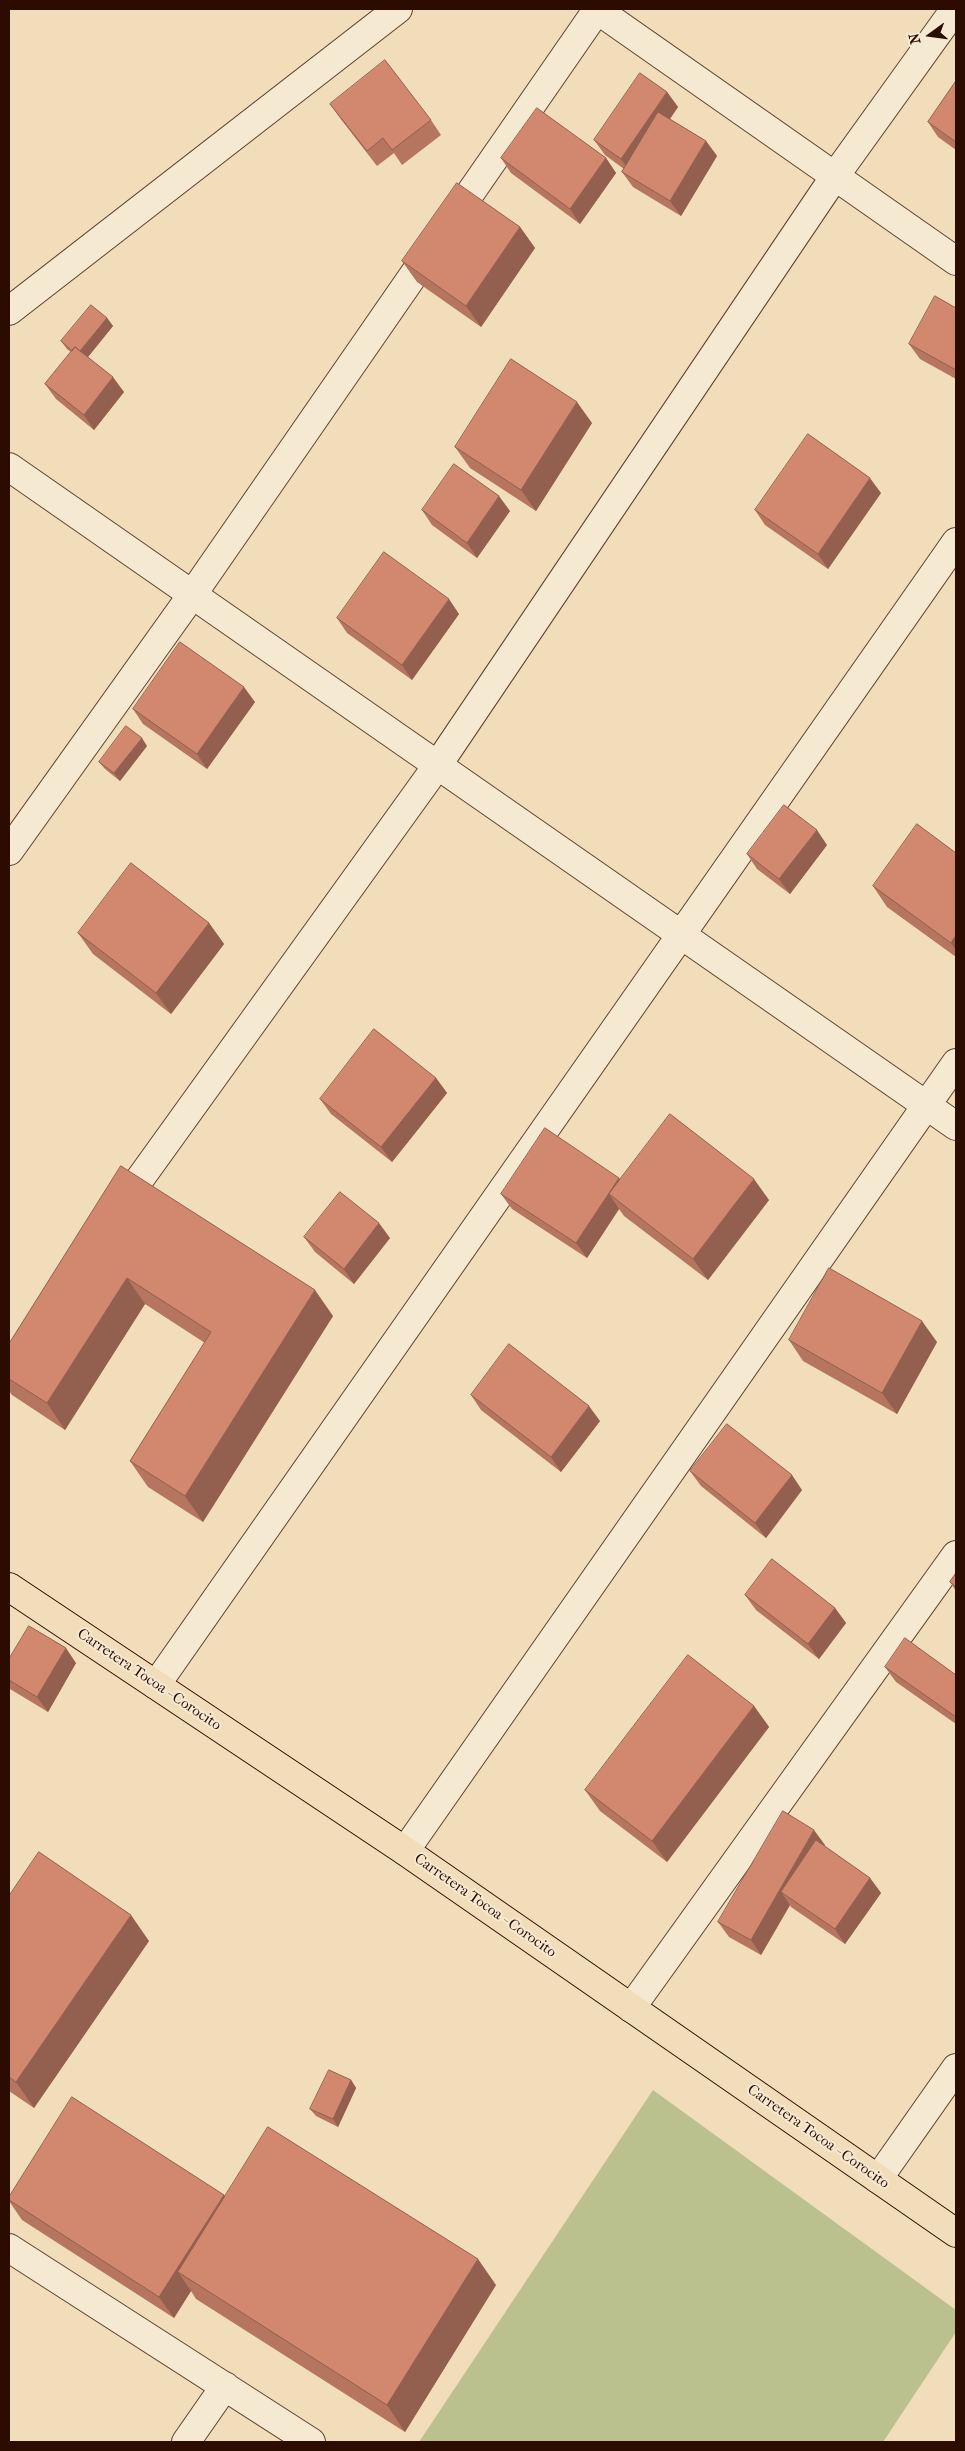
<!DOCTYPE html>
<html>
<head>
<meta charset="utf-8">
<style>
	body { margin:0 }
	#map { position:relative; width:965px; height:2451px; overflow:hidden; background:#f1ddba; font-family:"IM FELL French Canon",serif }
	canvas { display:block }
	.frame { position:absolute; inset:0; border:10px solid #2c0c01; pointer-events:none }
	.north { position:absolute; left:905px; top:10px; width:50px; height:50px; -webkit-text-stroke:4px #f6e9d2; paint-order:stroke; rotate:256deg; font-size:14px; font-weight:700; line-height:20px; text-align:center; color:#2c0c01 }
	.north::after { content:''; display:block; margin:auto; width:18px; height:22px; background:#2c0c01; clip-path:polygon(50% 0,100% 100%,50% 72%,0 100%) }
</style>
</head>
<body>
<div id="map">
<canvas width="965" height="2451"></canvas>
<div class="frame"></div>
<div class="north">N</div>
</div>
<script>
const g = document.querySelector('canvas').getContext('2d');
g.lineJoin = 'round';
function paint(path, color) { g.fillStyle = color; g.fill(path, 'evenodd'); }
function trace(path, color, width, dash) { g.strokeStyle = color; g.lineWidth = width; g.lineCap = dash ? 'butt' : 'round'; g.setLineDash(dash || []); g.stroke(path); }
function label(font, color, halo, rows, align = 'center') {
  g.font = font + ' "IM FELL French Canon",serif'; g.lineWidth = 4; g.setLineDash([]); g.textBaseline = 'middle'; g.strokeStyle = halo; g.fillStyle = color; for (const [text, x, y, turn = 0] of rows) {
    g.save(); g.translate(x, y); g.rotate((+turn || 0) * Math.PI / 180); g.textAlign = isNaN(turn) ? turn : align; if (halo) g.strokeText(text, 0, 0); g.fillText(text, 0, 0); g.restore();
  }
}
paint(new Path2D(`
	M653,2090L956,2310V2332L883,2442H419Z`), '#bbc08f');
const minor = new Path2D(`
	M596,9L956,261
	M9,311L398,9
	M9,467L956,1126
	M9,851L192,595L597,10
	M119,1208L437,766L835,176L955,9
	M156,1685L956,542
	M405,1851L956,1063
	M631,2008L956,1555
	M878,2179L956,2068
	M9,2248L311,2442
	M186,2442L225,2386`);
const major = new Path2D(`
	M9,1587L405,1851L956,2233`);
trace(minor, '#5d402f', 30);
trace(major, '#2c0c01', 30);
trace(minor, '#f6e9d2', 28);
trace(major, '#f1ddba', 28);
paint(new Path2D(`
	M956,81V150L938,137L928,122Z
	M667,92L678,107L670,119L706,141L717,156L681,216L633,187L622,172L624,169L605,155L594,140Z
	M330,104L431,120L441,135L402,165L394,153L377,166L340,118Z
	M501,158H606L616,173L580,224L511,173Z
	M520,227L535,248L481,327L417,282L402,261Z
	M956,308V379L920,359L909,344Z
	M107,318L113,326L88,357L124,392L94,430L56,399L45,384L71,352L67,349L61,341Z
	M592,423L536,511L470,468L455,447Z
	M881,493L828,569L765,525L755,510Z
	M422,510L510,511L477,558L432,525Z
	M459,614L412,680L347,633L337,618Z
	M255,702L207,769L143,724L133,709Z
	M147,746L120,781L105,769L99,762Z
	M827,845L790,894L757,869L747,854Z
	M956,853V957L887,907L873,886Z
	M209,923L224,944L171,1014L93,954L78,933Z
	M436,1078L447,1093L392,1162L331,1114L320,1099Z
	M121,1166L333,1316L203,1522L148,1487L130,1461L205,1343L145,1304L65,1430L12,1395L9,1391V1344Z
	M620,1179L769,1200L708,1280L624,1216L619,1209L587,1258L512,1209L501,1194Z
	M304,1237L390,1238L354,1284L315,1252Z
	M789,1340L937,1342L897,1414L803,1361Z
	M471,1395L600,1421L561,1472L481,1410Z
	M690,1471L802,1490L766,1538L701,1486Z
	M956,1573V1591L950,1582Z
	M745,1595L835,1608L846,1623L819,1659L756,1610Z
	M9,1659L76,1663L48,1712L10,1689L9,1688Z
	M885,1667L956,1675V1724L896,1682Z
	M754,1706L769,1727L667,1862L600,1811L585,1790Z
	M825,1845L824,1846L870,1878L881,1893L845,1944L791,1907L790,1905L761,1955L729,1937L718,1922Z
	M9,1896L149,1941L34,2108L9,2091Z
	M351,2080L356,2088L338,2127L316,2116L310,2109Z
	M224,2195L225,2196L496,2285L405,2432L196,2299L191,2291L174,2318L22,2220L9,2201V2197Z`), '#b5755f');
paint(new Path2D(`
	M667,92L678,107L632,174L621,159Z
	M706,141L717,156L681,216L670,201Z
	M606,158L616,173L580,224L570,209Z
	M520,227L535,248L481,327L466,306Z
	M107,318L113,326L83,363L77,355Z
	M113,377L124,392L94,430L84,415Z
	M577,402L592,423L536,511L521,490Z
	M870,478L881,493L828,569L818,554Z
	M499,496L510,511L477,558L467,543Z
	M449,599L459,614L412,680L402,665Z
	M244,687L255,702L207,769L197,754Z
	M142,738L147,746L120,781L114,773Z
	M817,830L827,845L790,894L779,879Z
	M209,923L224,944L171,1014L156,993Z
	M956,935V950L951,943Z
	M436,1078L447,1093L392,1162L381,1147Z
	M619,1178L630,1193L609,1194L619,1209L587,1258L576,1243Z
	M754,1179L769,1200L708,1280L693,1259Z
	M379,1223L390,1238L354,1284L344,1269Z
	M127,1278L145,1304L65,1430L47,1403Z
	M315,1290L333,1316L203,1522L185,1496Z
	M922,1321L937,1342L897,1414L882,1393Z
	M589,1406L600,1421L561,1472L551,1457Z
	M792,1475L802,1490L766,1538L755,1523Z
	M835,1608L846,1623L819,1659L808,1644Z
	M66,1648L76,1663L48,1712L37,1697Z
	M754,1706L769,1727L667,1862L652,1841Z
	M814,1830L825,1845L793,1900L781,1892L790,1905L761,1955L751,1940Z
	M870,1878L881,1893L845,1944L835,1929Z
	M131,1915L149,1941L34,2108L16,2082Z
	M351,2080L356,2088L338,2127L333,2119Z
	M224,2195L239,2216L178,2272L191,2291L174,2318L159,2297Z
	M478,2259L496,2285L405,2432L387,2405Z`), '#935f4e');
const building = new Path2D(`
	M385,60L431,120L392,150L383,138L367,151L330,104Z
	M640,73L667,92L621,159L594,140Z
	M956,81V142L928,122Z
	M537,108L606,158L570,209L501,158Z
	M658,112L706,141L670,201L622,172Z
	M457,183L520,227L466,306L402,261Z
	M935,296L956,308V370L909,344Z
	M91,305L107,318L80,351L75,347L72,351L61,341Z
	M75,347L113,377L84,415L45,384Z
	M511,359L577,402L521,490L455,447Z
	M808,434L870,478L818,554L755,510Z
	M454,464L499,496L467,543L422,510Z
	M384,552L449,599L402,665L337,618Z
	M180,642L244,687L197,754L133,709Z
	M126,726L142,738L114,773L99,762Z
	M784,805L817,830L779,879L747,854Z
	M917,824L956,853V935L951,943L873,886Z
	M131,863L209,923L156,993L78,933Z
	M374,1029L436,1078L381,1147L320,1099Z
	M670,1114L754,1179L693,1259L609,1194Z
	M545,1128L619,1178L576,1243L501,1194Z
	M121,1166L315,1290L185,1496L130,1461L211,1332L127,1278L47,1403L9,1379V1344Z
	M340,1192L379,1223L344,1269L304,1237Z
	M829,1268L922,1321L882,1393L789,1340Z
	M509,1344L589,1406L551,1457L471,1395Z
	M727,1424L792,1475L755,1523L690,1471Z
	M772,1559L835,1608L808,1644L745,1595Z
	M956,1573V1587L950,1582Z
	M29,1626L66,1648L37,1697L9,1680V1659Z
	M905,1638L956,1675V1717L885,1667Z
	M688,1655L754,1706L652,1841L585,1790Z
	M783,1811L814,1830L751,1940L718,1922Z
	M816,1840L870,1878L835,1929L781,1892Z
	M39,1852L131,1915L16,2082L9,2077V1896Z
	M329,2070L351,2080L333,2119L310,2109Z
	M72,2097L224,2195L159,2297L9,2200V2197Z
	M268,2127L478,2259L387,2405L178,2272Z`);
paint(building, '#d2886f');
trace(building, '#935f4e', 1);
label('15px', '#2c0c01', '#f6e9d2', [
	["Carretera Tocoa - Corocito",149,1680,34],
	["Carretera Tocoa - Corocito",485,1906,35],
	["Carretera Tocoa - Corocito",818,2137,35]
]);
</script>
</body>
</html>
